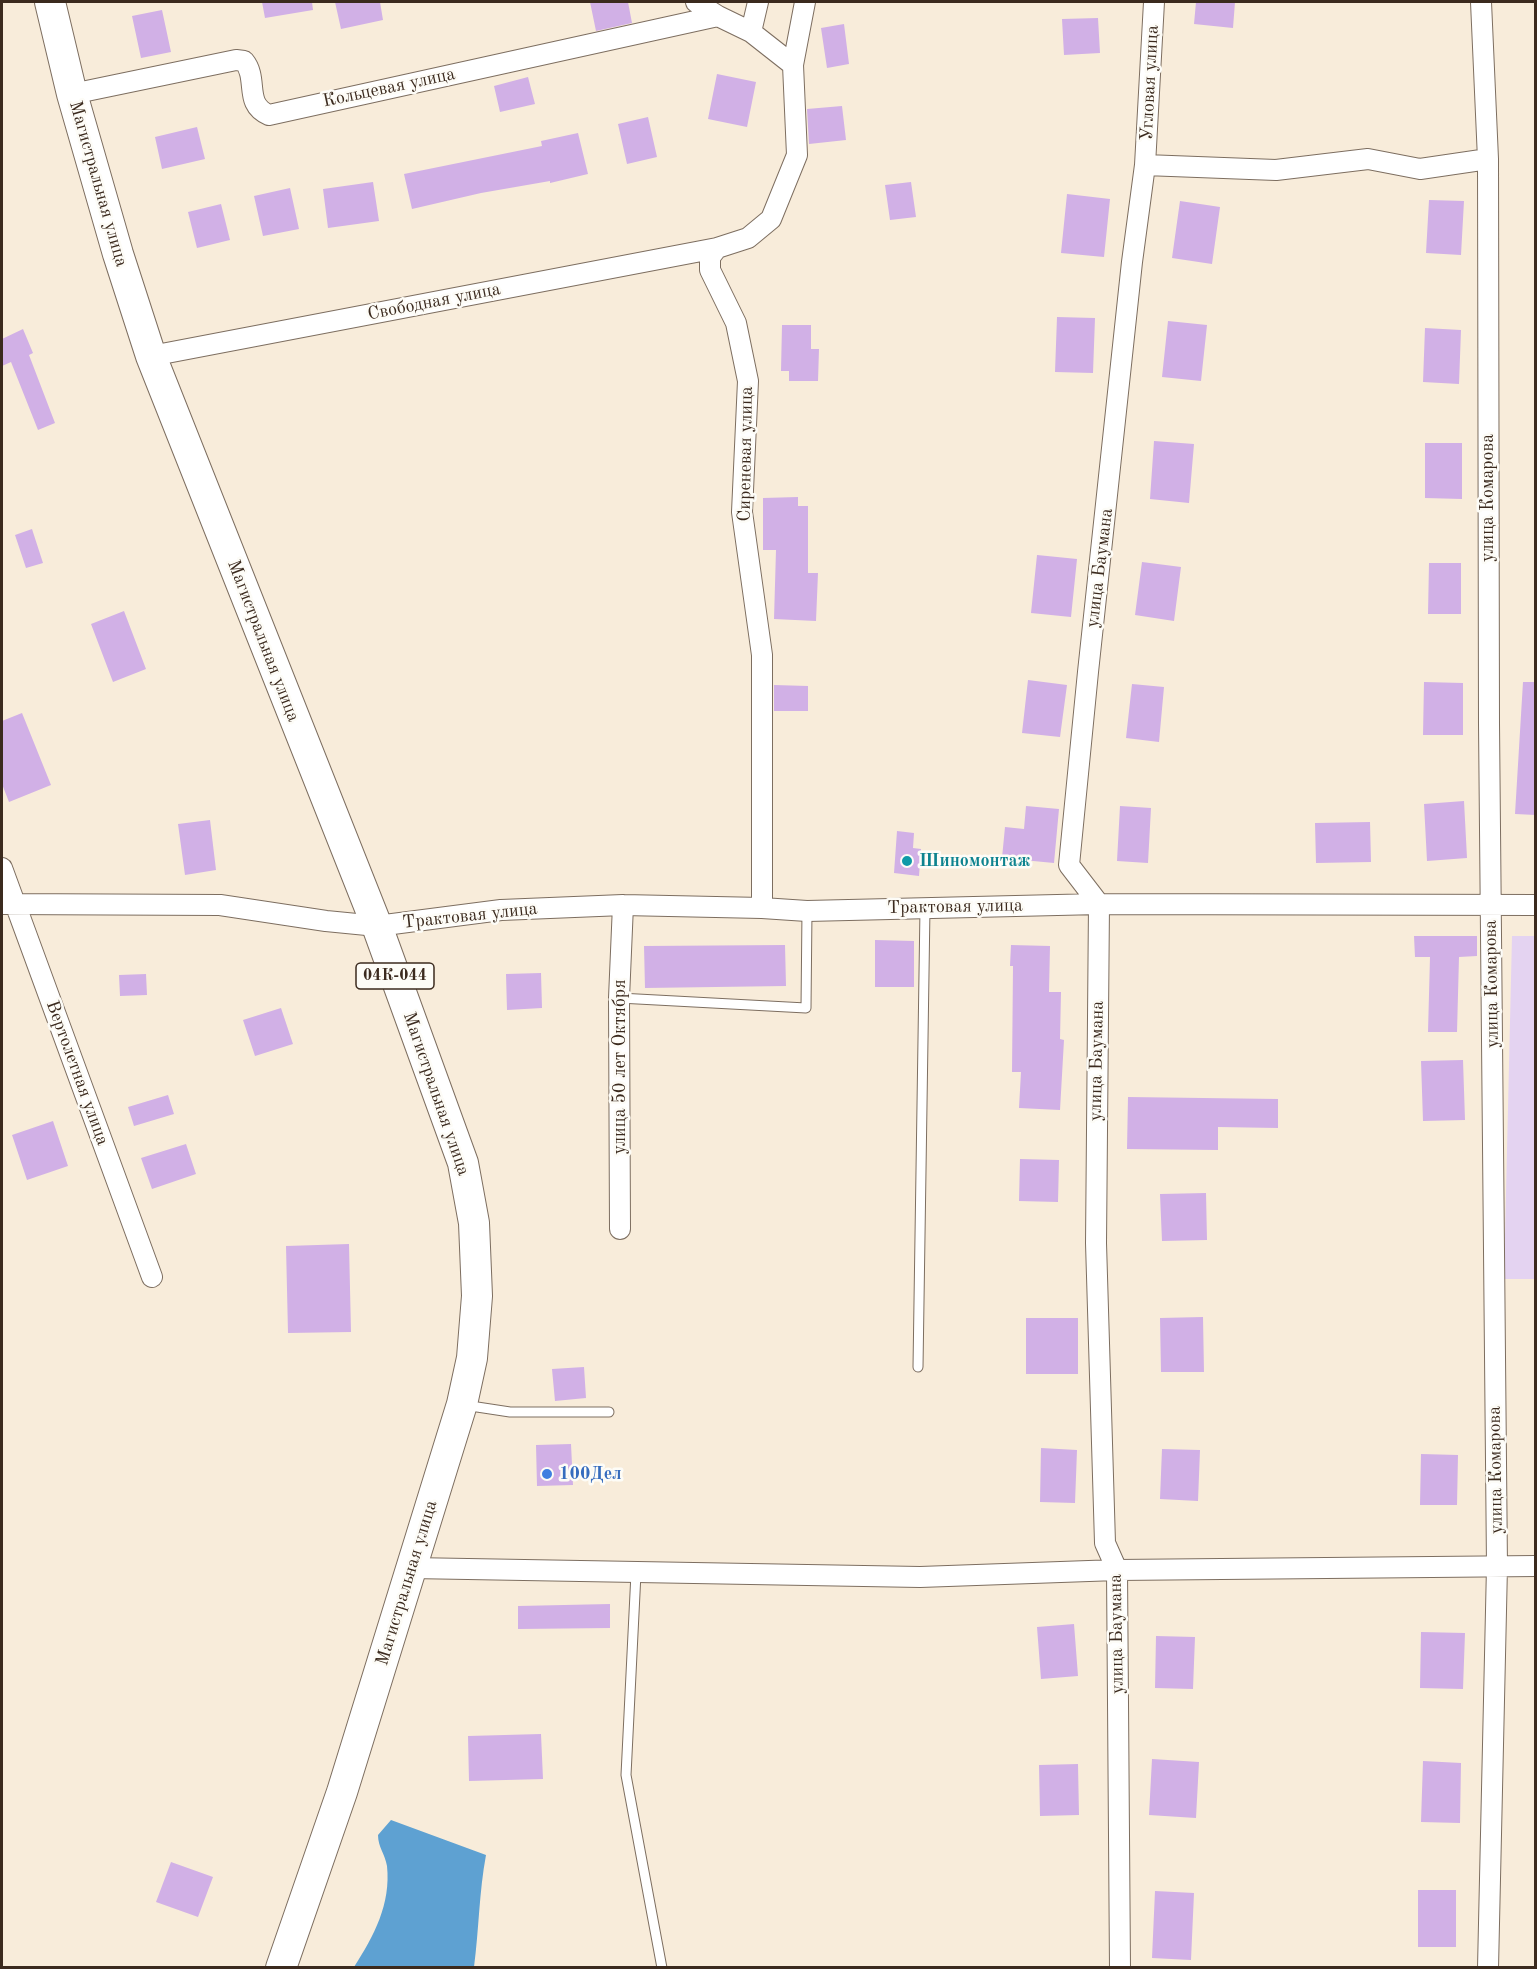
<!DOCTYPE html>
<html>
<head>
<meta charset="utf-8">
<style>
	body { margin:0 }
	#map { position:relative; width:1537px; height:1969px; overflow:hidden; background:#f8ecda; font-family:"Old Standard TT",serif }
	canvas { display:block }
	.frame { position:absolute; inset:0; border:3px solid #3b2a1e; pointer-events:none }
</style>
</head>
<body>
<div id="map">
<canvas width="1537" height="1969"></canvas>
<div class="frame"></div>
</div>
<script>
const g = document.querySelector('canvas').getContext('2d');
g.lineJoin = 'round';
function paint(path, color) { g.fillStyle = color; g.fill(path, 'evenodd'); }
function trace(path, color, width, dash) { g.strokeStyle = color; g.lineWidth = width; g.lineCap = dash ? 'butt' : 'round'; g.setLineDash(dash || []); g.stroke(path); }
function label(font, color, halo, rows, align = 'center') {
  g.font = font + ' "Old Standard TT",serif'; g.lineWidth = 5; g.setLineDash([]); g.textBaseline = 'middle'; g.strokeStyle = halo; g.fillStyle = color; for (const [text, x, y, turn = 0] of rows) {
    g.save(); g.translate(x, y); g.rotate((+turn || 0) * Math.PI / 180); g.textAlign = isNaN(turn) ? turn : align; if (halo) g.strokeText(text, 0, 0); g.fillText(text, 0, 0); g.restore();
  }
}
paint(new Path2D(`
	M1512,936H1535V1279H1504Z`), '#e4d3f1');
paint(new Path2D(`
	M391,1820L486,1855C479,1892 479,1930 474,1967H354C374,1936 391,1904 387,1866C385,1854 378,1847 378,1835Z`), '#5ea1d2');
paint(new Path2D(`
	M262,2H312L313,10L265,18Z
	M335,2H380L383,20L341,29Z
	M590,2H628L632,23L596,31Z
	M1196,2H1235L1233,28L1194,24Z
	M162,10L171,52L141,58L132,16Z
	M1098,18L1100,53L1064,55L1062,19Z
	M844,24L849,64L827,68L821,28Z
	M717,74L756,82L747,127L708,119Z
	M528,77L535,104L500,112L494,86Z
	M842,106L846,140L809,144L807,109Z
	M648,117L657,157L627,164L618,124Z
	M197,127L205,159L162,169L155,137Z
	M578,133L588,174L550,183V181L481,193L412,209L404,174L542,146L541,141Z
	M373,182L379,221L328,228L323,189Z
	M911,182L916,217L890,220L885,185Z
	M290,188L299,229L263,236L254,196Z
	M1067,194L1110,199L1104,257L1061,253Z
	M1429,200L1464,201L1461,255L1426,253Z
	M1180,201L1220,207L1212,264L1172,258Z
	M221,204L230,240L197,248L188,212Z
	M1057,317L1095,318L1093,373L1055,372Z
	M1168,321L1207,325L1201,381L1162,377Z
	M782,325H811V349H819L818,381H789V371H781Z
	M1425,328L1461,330L1459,384L1423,382Z
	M23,329L33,353L29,355L55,423L38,430L11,362L2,366V339Z
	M1154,441L1194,444L1189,503L1150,499Z
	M1425,443H1462V499L1425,498Z
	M798,497V506H808V573H818L816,621L774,619L776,550H763V498Z
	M32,529L43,563L26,568L15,535Z
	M1037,555L1077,559L1071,617L1031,613Z
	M1142,562L1181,567L1174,621L1135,615Z
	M1429,563H1461V614H1428Z
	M124,611L146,669L113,682L91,624Z
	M1028,680L1067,685L1060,737L1022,733Z
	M1424,682L1463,683V735H1423Z
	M1523,682H1536V815L1515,814Z
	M1132,684L1164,687L1159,742L1126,738Z
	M774,685L808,686V711H774Z
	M22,713L51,785L9,802L2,784V721Z
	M1464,801L1467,858L1427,861L1424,804Z
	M1026,806L1059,809L1054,863L1002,858L1005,827L1024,829Z
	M1120,806L1151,808L1148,863L1117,861Z
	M210,820L216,870L185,875L178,824Z
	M1370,822L1371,862L1316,863L1315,823Z
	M897,831L914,833L913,848L921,849L919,876L894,873Z
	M1414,936H1477V956L1459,957L1457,1032H1428L1430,957H1415Z
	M875,940L914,941V987H875Z
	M785,945L786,986L645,988L644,946Z
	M1011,945L1050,946L1049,992H1061L1060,1039L1064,1040L1060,1110L1019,1108L1021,1072H1012L1013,966H1010Z
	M541,973L542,1008L507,1010L506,974Z
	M146,974L147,995L120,996L119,975Z
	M281,1008L293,1044L255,1056L243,1020Z
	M1463,1060L1465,1120L1423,1121L1421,1061Z
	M168,1095L174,1114L134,1126L128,1107Z
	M1128,1097L1278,1099V1128L1218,1127V1150L1127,1149Z
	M53,1121L68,1166L27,1180L12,1135Z
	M186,1144L196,1174L152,1189L141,1158Z
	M1020,1159L1059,1160L1058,1202L1019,1201Z
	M1206,1193L1207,1240L1162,1241L1160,1194Z
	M349,1244L351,1332L288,1333L286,1246Z
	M1203,1317L1204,1372H1161L1160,1318Z
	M1026,1318H1078V1374H1026Z
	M584,1367L586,1398L555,1401L552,1369Z
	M571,1444L573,1485L537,1486L536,1445Z
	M1041,1448L1077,1450L1075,1503L1040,1502Z
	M1162,1449L1200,1450L1198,1501L1160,1499Z
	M1421,1454L1458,1455L1457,1505H1420Z
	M610,1604V1628L518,1629V1606Z
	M1074,1624L1078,1676L1041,1679L1037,1627Z
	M1421,1632L1465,1633L1463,1689L1420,1688Z
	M1156,1636L1195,1637L1193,1689L1155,1688Z
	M541,1734L543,1779L469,1781L468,1736Z
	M1152,1759L1199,1762L1196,1818L1149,1815Z
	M1423,1761L1461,1763L1460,1823L1421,1822Z
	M1078,1764L1079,1815L1040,1816L1039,1765Z
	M171,1862L213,1877L198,1917L156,1902Z
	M1418,1890H1456V1947H1418Z
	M1155,1891L1194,1893L1191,1960L1152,1958Z`), '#d1b0e6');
const lane = new Path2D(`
	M619,998L806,1008L807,911
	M918,1367L925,908
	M464,1405L510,1412H609
	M636,1573L626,1775L662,1968`);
const street = new Path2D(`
	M1481,2L1488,159L1489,724L1497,1566L1488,1968
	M718,16L751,32L793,65L797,155L771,219L748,238L717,248L710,257V270L736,323L748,381L742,512L762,655V908
	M751,32L758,2
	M793,65L805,2
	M72,94L236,60L244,61C259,79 243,104 269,115L718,16L696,2
	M1145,165L1276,170L1368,159L1420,169L1488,159
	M151,356L717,248
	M2,868L152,1277
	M2,904L220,905L326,921L377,926L501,910L623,905L762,908L807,911L1099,904L1536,905
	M620,1229L619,998L623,905
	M411,1568L920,1577L1117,1570L1536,1566
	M1120,1968L1117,1570L1105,1543L1096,1243L1099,904L1069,865L1088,672L1132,262L1145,165L1154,2`);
const primary = new Path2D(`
	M50,2L72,94L118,254L151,356L377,926L463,1163L474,1223L477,1296L472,1358L462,1404L342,1792L281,1968`);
trace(lane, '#7d6e60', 11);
trace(street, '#7d6e60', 22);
trace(primary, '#7d6e60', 32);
trace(lane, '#fff', 9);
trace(street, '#fff', 20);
trace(primary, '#fff', 30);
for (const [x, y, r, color] of [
	[907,861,6,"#0f9aa8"],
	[547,1474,6,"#3f7fe0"]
]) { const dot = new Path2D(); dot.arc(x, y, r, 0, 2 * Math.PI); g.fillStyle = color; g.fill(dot); trace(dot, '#fdfcf7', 2); }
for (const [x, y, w] of [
	[395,976,78]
]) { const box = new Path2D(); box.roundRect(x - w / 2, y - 13, w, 26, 4.5); g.fillStyle = '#fdfcf7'; g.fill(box); trace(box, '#3b2a1e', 1.5); }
label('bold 16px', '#3b2a1e', null, [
	["04К-044",395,976]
]);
label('18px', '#3b2a1e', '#fdfcf7', [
	["Угловая улица",1150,83,-87],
	["Кольцевая улица",389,88,-12],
	["Магистральная улица",98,184,74],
	["Свободная улица",434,302,-11],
	["Сиреневая улица",746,454,-89],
	["улица Комарова",1488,498,-90],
	["улица Баумана",1100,568,-83],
	["Магистральная улица",263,641,69],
	["Трактовая улица",955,907,-1],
	["Трактовая улица",470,916,-6],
	["улица Комарова",1492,984,-91],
	["улица Баумана",1097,1061,-89],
	["улица 50 лет Октября",620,1067,-90],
	["Вертолетная улица",77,1073,70],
	["Магистральная улица",436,1094,71],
	["улица Комарова",1496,1470,-91],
	["Магистральная улица",407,1583,-73],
	["улица Баумана",1117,1634,-91]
]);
label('bold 18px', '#0d838f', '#fdfcf7', [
	["Шиномонтаж",919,861]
], 'left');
label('bold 18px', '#366cbe', '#fdfcf7', [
	["100Дел",559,1474]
], 'left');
</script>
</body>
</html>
